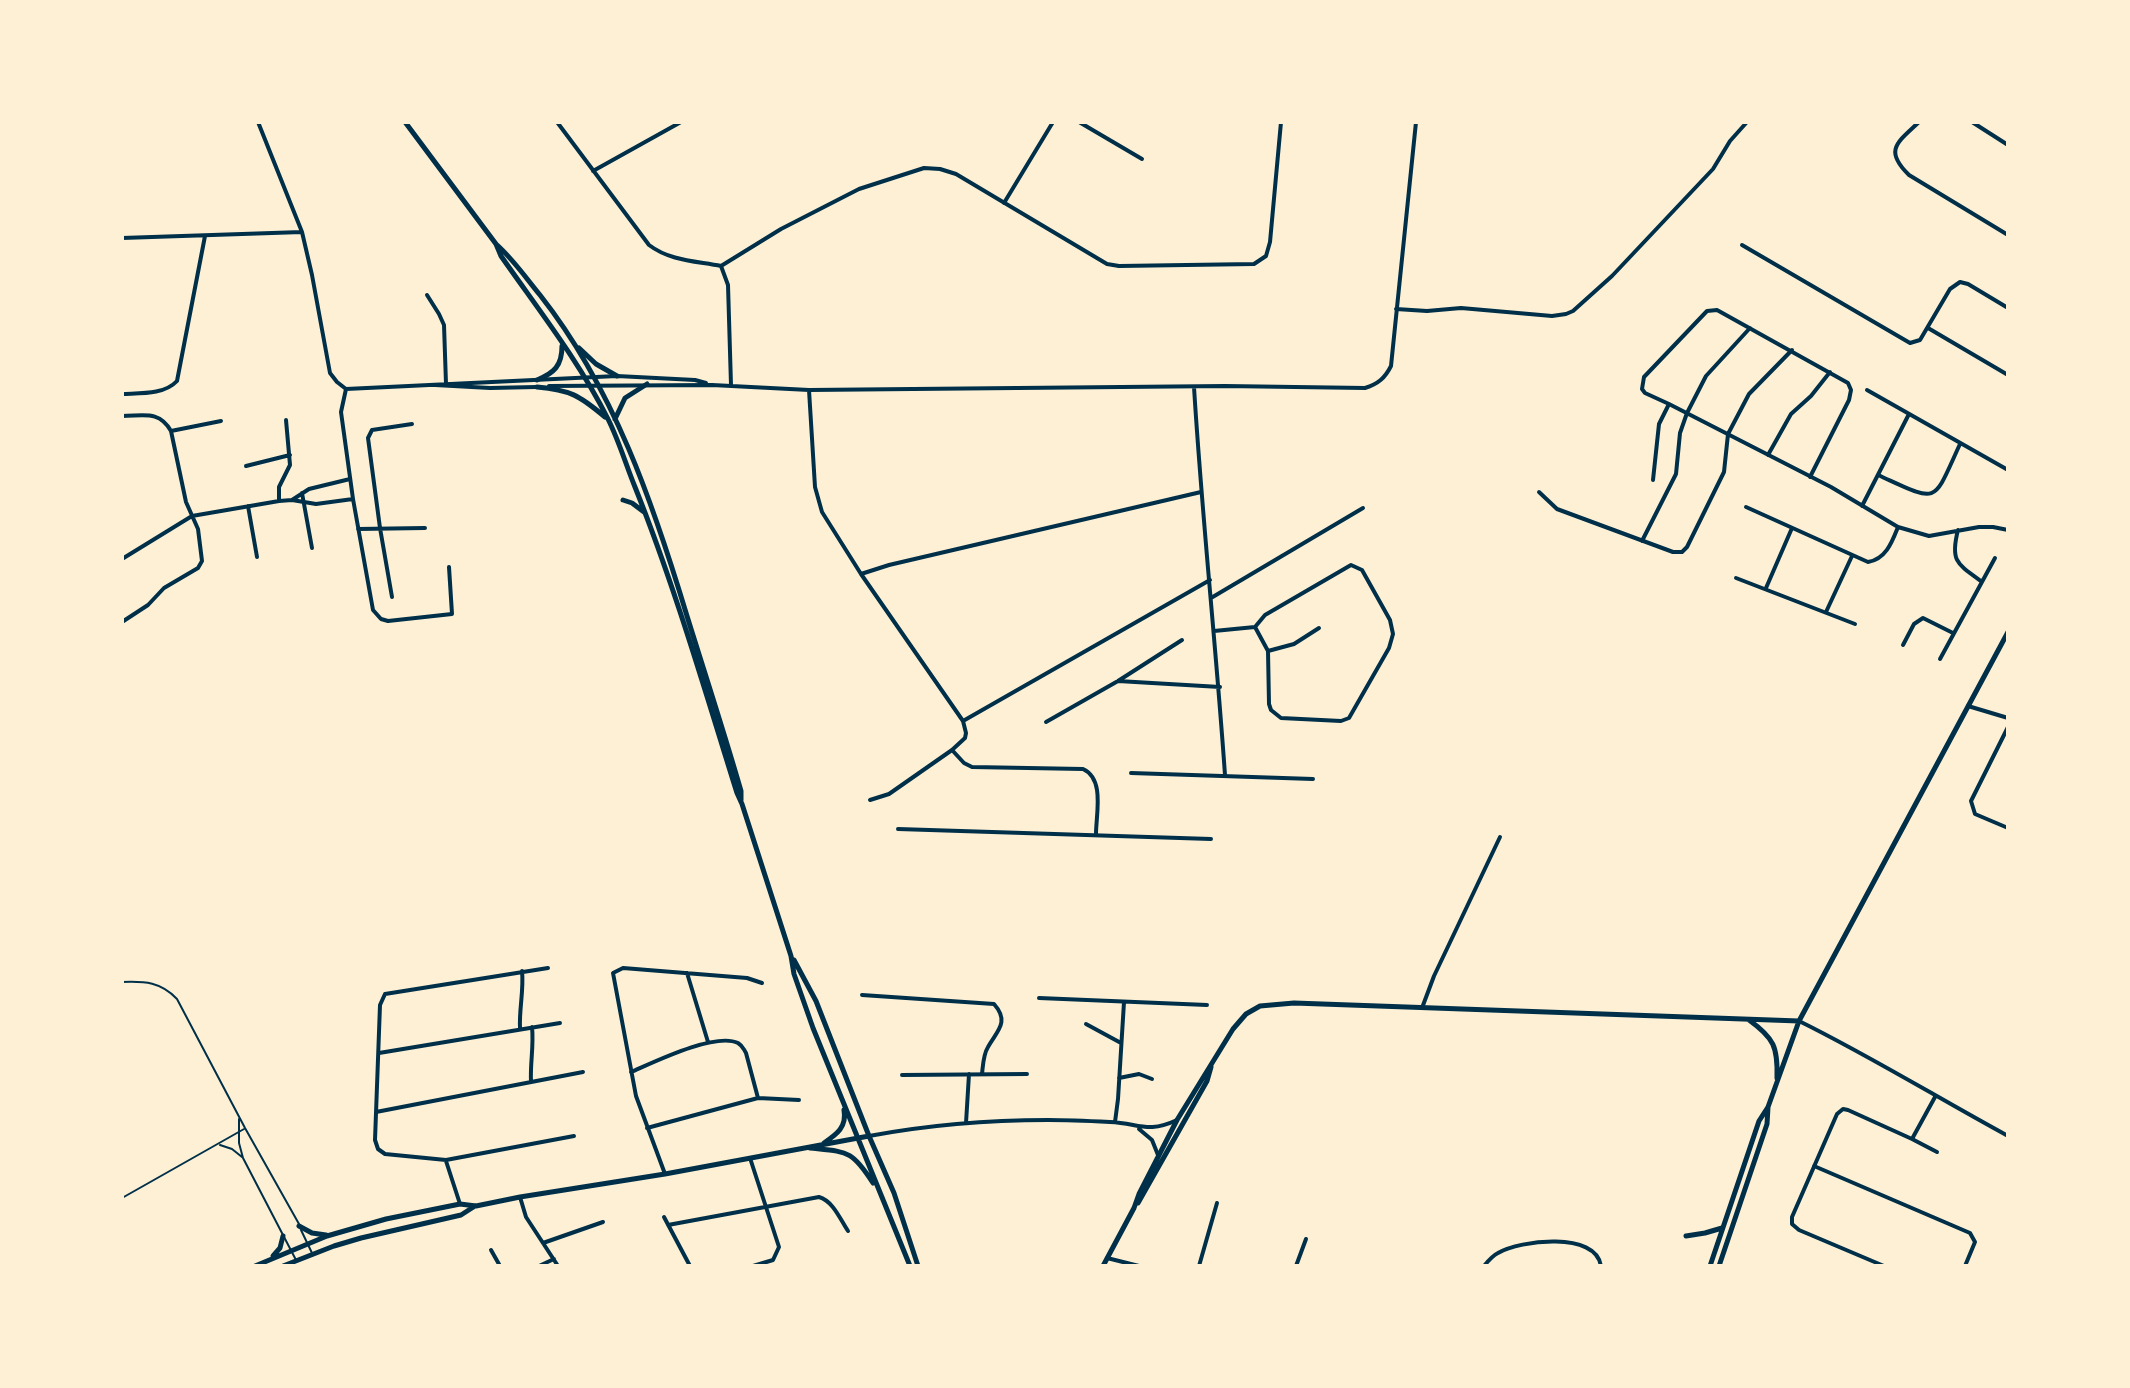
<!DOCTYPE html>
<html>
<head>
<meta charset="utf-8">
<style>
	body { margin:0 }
	#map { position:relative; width:2130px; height:1388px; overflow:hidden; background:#fdf0d5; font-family:Karla,sans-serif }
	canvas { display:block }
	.frame { position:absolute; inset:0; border:124px solid #fdf0d5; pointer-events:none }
</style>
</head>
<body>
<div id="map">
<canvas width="2130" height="1388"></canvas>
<div class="frame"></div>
</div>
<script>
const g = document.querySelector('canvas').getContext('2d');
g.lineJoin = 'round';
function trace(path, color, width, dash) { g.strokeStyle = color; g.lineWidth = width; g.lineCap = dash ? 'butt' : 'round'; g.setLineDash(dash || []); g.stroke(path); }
trace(new Path2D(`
	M122,982C145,981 161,982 177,999L245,1128L299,1224
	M239,1119V1143L243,1158L296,1260
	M220,1145L232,1149L242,1157
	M122,1198L244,1129
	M301,1230L312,1253`), '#003049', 2);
trace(new Path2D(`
	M258,122L302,232L312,275L330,373L337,382L346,389L341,412L353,499L373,610L381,619L388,621L452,614L449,567
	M557,122L649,245C670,261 696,261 721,266
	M1079,122L1142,159
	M1919,122C1898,142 1883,150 1909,175L2008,235
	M1972,122L2008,145
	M593,171L681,122
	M1004,203L1053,122
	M122,238L302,232
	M1742,245L1910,343L1920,340L1950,289L1960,282L1968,284L2008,308
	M721,266L781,229L859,189L924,168L940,169L956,174L1107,264L1119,266L1254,264L1266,256L1270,242L1281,122
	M721,266L728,285L731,385
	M427,295L439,314L444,325L446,384
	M1396,309L1427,311L1461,308L1552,316L1566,314L1573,311L1612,276L1713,169L1730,141L1747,122
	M1928,328L2008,375
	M435,385L490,388L536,387
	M549,386L712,385L809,390L1225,386L1365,388C1378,384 1385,378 1391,366L1416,122
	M1194,387C1202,517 1216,646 1225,775
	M346,389L617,376L695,380L706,383
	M809,390L815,487L822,512L861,574L963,721L966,733L965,738L952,750L889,794L870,800
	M1867,390L2008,470
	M122,394C140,393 164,395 177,381L205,236
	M122,416C144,416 159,410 171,431L186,502L198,529L202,561L198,568L164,588L148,605L122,622
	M171,431L221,421
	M1768,455L1791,414L1811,396L1830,372
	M246,466L290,455
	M1878,475C1940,503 1932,505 1960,444
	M1810,477L1849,400L1851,390L1848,383L1717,310L1707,311L1644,377L1642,389L1645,393L1669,404L1831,487L1898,527L1929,536L1979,527H1993L2008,530
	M1653,480L1659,424L1669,404
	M1539,492L1557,509L1673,552H1682L1687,547L1724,472L1728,434L1749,394L1792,350
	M302,493L312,548
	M292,500L309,489L350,479
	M279,501V487L290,465L286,420
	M248,506L257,557
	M1862,506L1909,414
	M1746,507L1868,562C1886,559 1892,542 1898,527
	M358,529L425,528
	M1958,530C1950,561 1957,564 1981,581
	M1642,541L1676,474L1680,433L1687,413L1706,376L1750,328
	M122,559L192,516L279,501L292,500L316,504L353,499
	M1351,565L1362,570L1390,620L1393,634L1389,648L1349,718L1341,721L1281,718L1271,710L1269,704L1268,651L1255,627L1265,615Z
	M861,574L889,565L1201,492
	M1736,578L1855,624
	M1766,588L1792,528
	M392,597L380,528L368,438L372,430L412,424
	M1211,598L1363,508
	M1826,612L1852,556
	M1214,631L1255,627
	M1903,645L1914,624L1923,618L1953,633
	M1268,651L1294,644L1319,628
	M1940,659L1995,558
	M1118,681L1220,687
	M1968,706L2008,718
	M963,721L1210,580
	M1046,722L1118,681L1182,640
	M2008,727L1971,801L1975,814L2008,828
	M952,750L964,763L972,767L1083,769C1105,779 1096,814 1096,834
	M1131,773L1313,779
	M898,829L1211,839
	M548,968L385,994L380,1005L375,1140L378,1149L385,1154L446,1160L574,1136
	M687,973L708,1042
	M862,995L994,1004C1010,1022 997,1031 988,1047C983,1055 983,1066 982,1074
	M1039,998L1207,1005
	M1422,1008L1434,976L1500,837
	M1799,1021C1870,1056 1938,1098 2008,1136
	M1086,1024L1121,1043
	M520,1028C519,1009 524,990 522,971
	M379,1053L560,1023
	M631,1072C654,1062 715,1032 738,1043C743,1046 743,1048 746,1053L758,1098
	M902,1075L1027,1074
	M1119,1078L1139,1074L1152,1079
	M531,1082C530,1063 534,1046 532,1027
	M376,1112L583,1072
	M1115,1122L1118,1099L1124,1002
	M966,1123L969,1074
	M647,1128L758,1098L799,1100
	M1139,1129L1152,1140L1158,1155
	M869,1136C928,1125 988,1120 1048,1120C1069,1120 1090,1121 1110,1122C1139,1123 1147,1134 1177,1120
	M1912,1139L1935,1097
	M750,1158L779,1247L773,1260L753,1266
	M446,1161L460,1204
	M1814,1166L1970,1233L1975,1242L1965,1266
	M665,1174L636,1096L613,973L623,968L747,978L762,983
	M520,1197L526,1217L558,1266
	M664,1217L690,1266
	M668,1225L819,1197C833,1201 840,1219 848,1231
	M543,1243L603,1222
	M491,1250L500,1266
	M1107,1258L1139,1266
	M539,1266L554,1259
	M1199,1266L1217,1203
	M1296,1266L1306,1239
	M1484,1266C1488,1261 1492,1256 1498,1253C1520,1240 1596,1231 1601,1266
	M1884,1266L1799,1230L1792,1224V1217L1837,1114L1843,1109L1848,1110L1912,1139L1937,1152`), '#003049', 4);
trace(new Path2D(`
	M405,122L496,244C513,259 526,278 540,295C614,389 653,503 687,616C705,674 724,732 741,791V800
	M496,244L501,256C538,309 579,361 608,419C619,441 626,465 635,487C675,587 705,691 737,793L742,804L791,956L794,974L813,1028L910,1266
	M579,348L596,364L617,376
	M537,380C554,373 562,366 562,346
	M537,387C570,390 579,395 605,417
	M615,419L625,398L647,384
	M623,500L632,503L644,512
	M794,960L816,1001L869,1136L894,1193L918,1266
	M1749,1020C1774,1038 1778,1047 1777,1078
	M824,1143C837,1134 847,1127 844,1110
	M810,1148C848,1152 852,1150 873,1183
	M1138,1203L1207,1081L1211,1067
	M299,1226L312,1233L326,1235
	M1686,1236L1705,1233L1722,1228
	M273,1256L280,1248L283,1236
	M255,1266L327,1236L386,1219L460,1204L476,1206L520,1197L665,1174L869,1136
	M283,1266L334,1246L361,1238L461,1215L475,1206
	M1103,1266L1134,1208L1139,1194L1177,1120L1233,1029L1246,1014L1260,1006L1294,1003L1799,1021
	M1710,1266L1759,1121L1768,1107L1799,1021L2008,632
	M1719,1266L1767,1124L1768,1107`), '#003049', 5);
</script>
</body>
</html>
